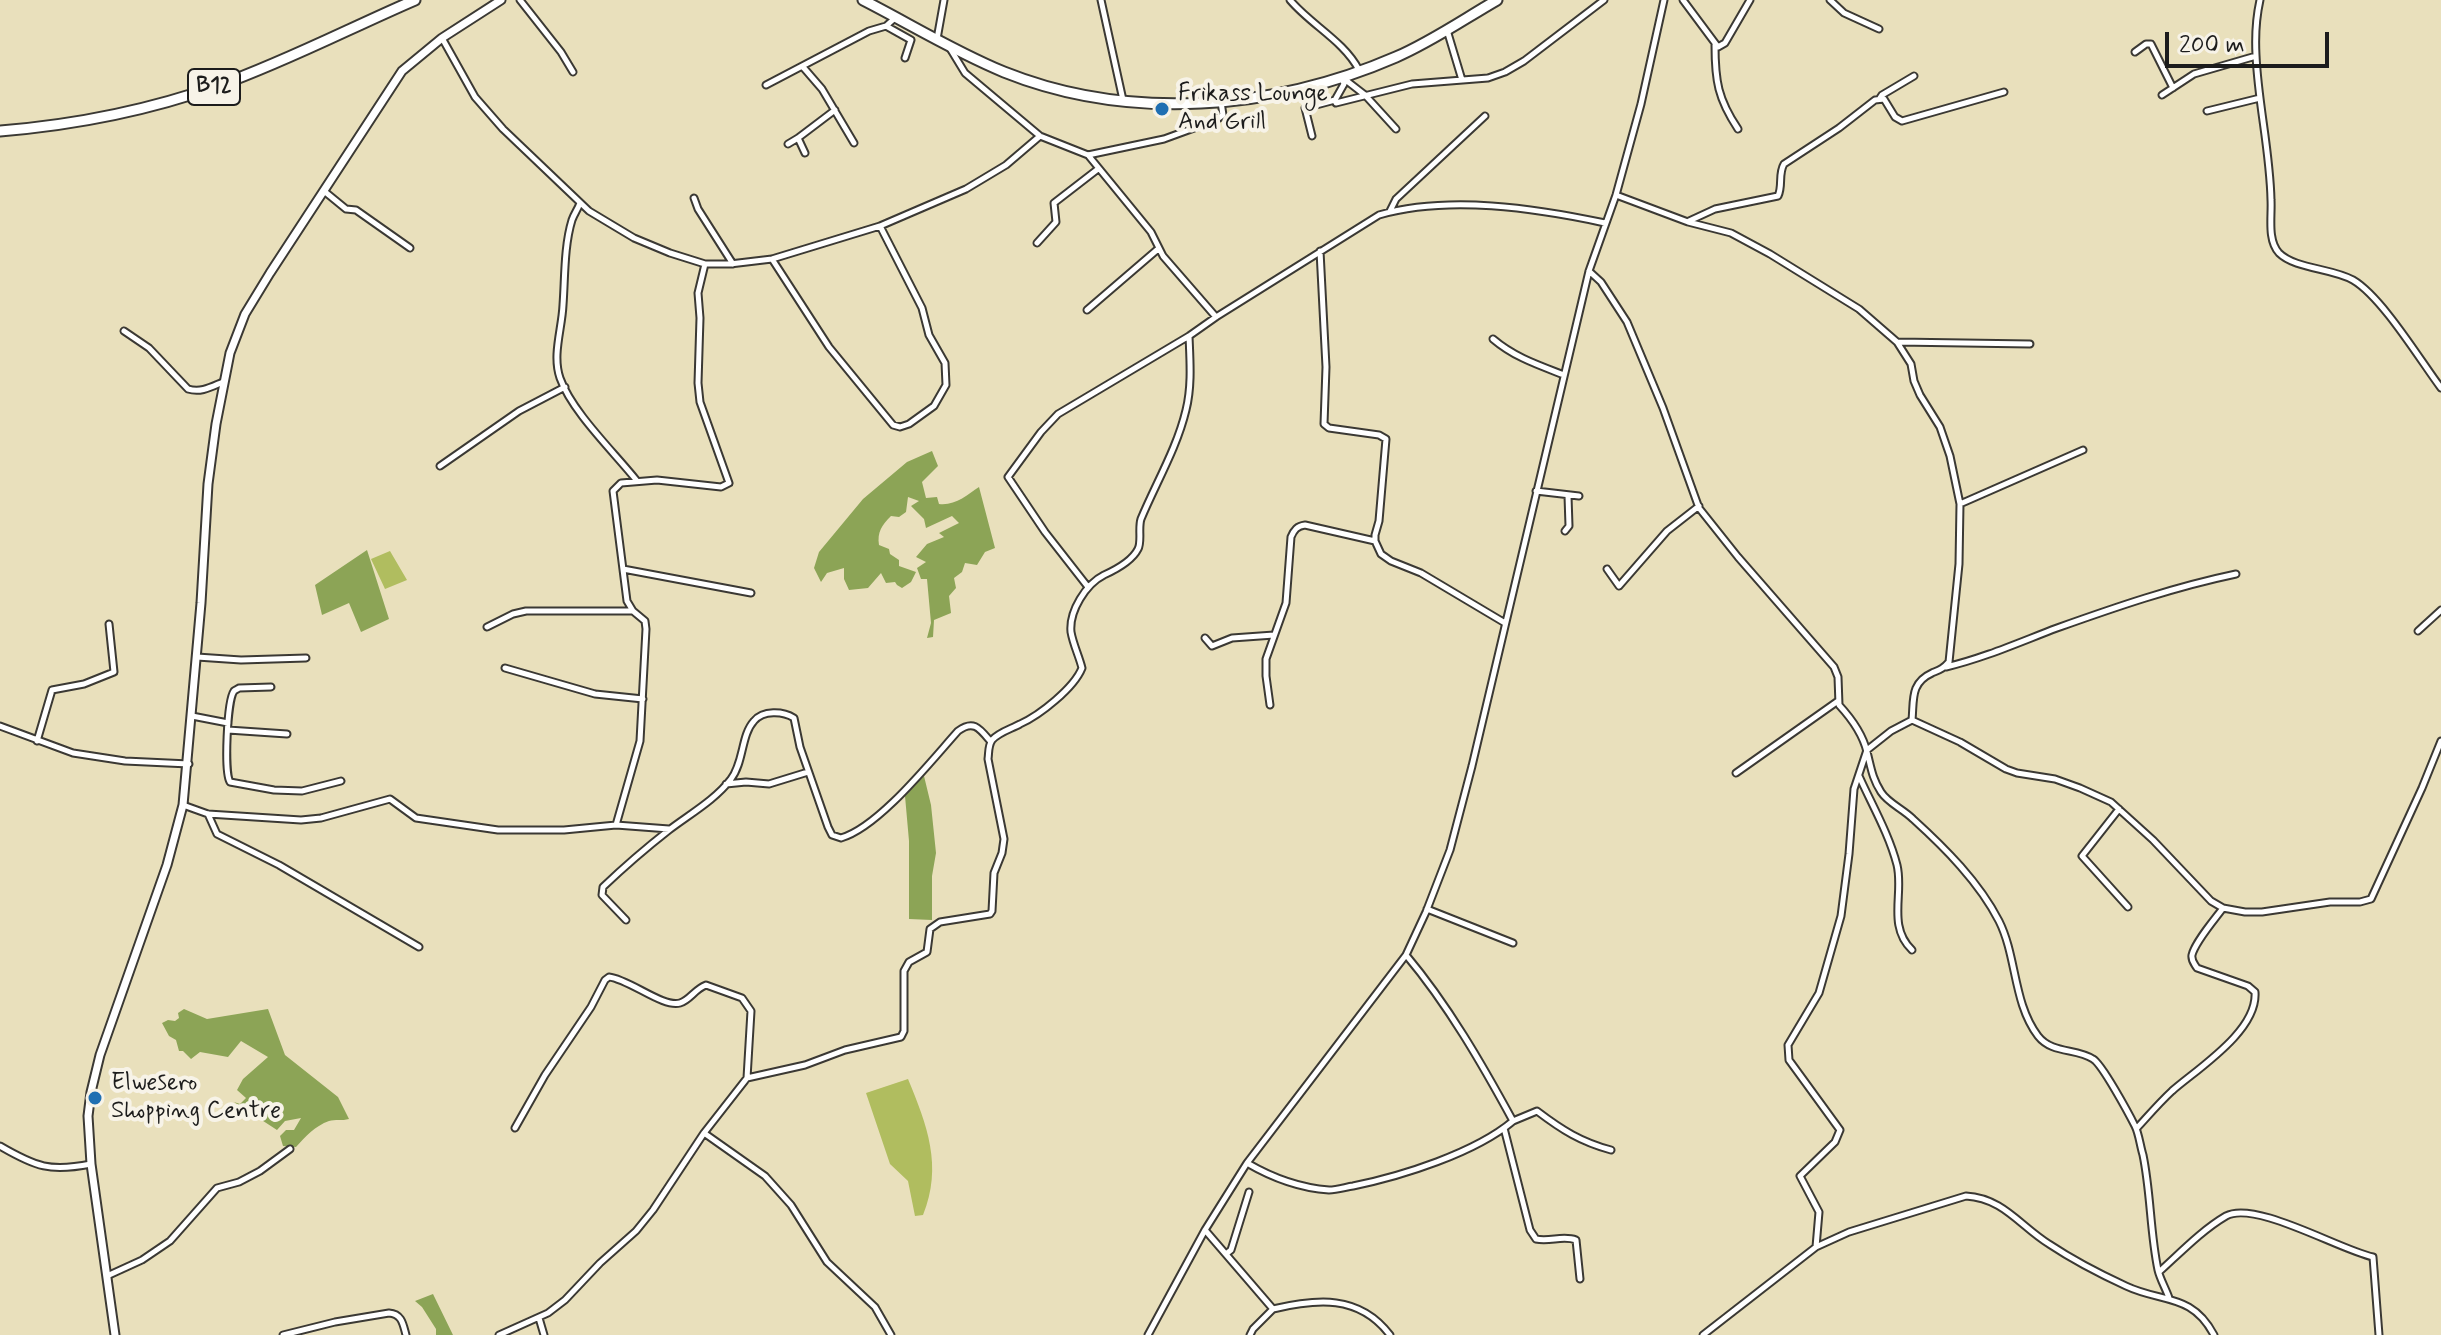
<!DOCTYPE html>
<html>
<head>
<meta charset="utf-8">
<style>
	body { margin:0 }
	#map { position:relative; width:2441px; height:1335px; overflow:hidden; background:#e9e0bc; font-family:Mynerve,sans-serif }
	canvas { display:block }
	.scale { position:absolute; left:2165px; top:32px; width:164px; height:36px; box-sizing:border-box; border:4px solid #1c1c1c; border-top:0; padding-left:10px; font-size:24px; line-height:28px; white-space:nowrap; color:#1c1c1c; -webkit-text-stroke:6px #f7f3e8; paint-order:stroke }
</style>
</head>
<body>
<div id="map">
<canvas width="2441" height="1335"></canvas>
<div class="scale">200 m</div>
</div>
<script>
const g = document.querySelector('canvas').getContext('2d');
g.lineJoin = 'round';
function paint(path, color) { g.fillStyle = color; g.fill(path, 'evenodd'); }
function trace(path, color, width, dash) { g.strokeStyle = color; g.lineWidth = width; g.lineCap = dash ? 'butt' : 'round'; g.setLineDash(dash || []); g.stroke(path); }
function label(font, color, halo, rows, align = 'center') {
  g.font = font + ' Mynerve,sans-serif'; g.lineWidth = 8; g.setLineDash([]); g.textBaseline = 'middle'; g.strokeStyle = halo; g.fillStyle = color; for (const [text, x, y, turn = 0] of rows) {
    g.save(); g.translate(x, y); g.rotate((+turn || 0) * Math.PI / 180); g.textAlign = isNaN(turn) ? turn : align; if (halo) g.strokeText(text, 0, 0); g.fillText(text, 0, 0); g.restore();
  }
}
paint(new Path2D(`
	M390,551L407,580L385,589L371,559Z
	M908,1079C927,1125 943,1166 923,1215L915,1216L908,1181L890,1164L866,1093Z`), '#b0bd5f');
paint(new Path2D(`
	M932,451L938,466L922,482L926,498L937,497L939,504C955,506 967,495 979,487L995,548L985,552L977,565L965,563L962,572L954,578L956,588L949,596L951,613L934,620L933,637L927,638L931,623L927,579H921L917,568L926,562L916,557L927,544L944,537L939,533L959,523L952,516L926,528L924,519L911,506L919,501L908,497L906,512L899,517L891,516C882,525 877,532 879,545L889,549L890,554L899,560V566L916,572L911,582L902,588L897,585L895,582L886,583L881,573L868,588L849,590L844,579V568L827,573L821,582L814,568L819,552L863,499L907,462Z
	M367,550L389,619L361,632L349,603L322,615L315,585Z
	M924,776L931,805L936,853L932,876V920L909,919V841L905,796Z
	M184,1009L207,1019L268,1009L285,1055L338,1097L349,1119C342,1121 335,1119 329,1121C315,1126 306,1136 296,1147L283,1146L280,1136L286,1130H294L301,1118L285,1121L277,1130L234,1102L240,1104L246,1098L237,1090L243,1079L268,1057L241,1041L228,1057L200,1052L191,1059L183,1051H179L176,1040L169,1036L162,1023L168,1020L175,1021L179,1018L178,1013Z
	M433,1294L453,1335H436V1329L422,1307L415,1301Z`), '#8ca456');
const street = new Path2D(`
	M520,0L561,52L573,72
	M1101,0L1123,100
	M1290,0C1311,25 1344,41 1359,70
	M1683,0L1718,47L1725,43L1750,0
	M1830,0L1844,13L1879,29
	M2260,0C2256,18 2255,36 2256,55C2258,103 2270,151 2271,200C2272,216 2267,240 2279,253C2295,269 2332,268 2353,280C2382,297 2420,360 2441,388
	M886,26L911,40L905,58
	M1447,30L1462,80
	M442,38L475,97L503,129L589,211L634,238L670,253L705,264H730L772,259L880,226L966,189L1006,165L1040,136
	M937,39L944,0
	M1715,45C1715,81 1718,99 1738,129
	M951,50L965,73L1040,136L1088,155L1164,139L1216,120L1223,115L1221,102
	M2135,52L2146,44H2151L2173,88
	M803,67L822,89L854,143
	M1342,78L1344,84L1335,100L1336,103L1412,84L1488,78L1505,72L1524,61L1604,0
	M1343,78L1365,95L1396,129
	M766,85L869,31L886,26L895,18
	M2162,95L2194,74L2256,56
	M1880,98L1882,95L1914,76
	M2207,111L2260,98
	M1312,136L1305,108L1335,100
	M798,138L805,153
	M788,144L798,138L835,110
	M1088,155L1151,232L1163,256L1216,317
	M324,191L346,209L356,210L410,248
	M1616,195L1688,222L1731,233L1770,254L1859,309L1897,342L1911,364L1914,381L1920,395L1940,427L1950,456L1960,504L1959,564L1949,662C1943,669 1939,670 1932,673C1910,683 1914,700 1912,720
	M694,198L698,209L733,264
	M580,203C578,209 574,214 572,220C564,246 565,278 563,305C562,329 552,355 560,378C572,412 614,452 637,481
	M1390,211L1396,199L1485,116
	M1689,221L1715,209L1778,196C1783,186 1778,174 1784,164L1839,128L1875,100L1884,99L1895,117L1902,121L2004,92
	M1037,243L1056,222L1054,203L1098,169
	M1320,251L1326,367L1324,424L1329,428L1379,435L1386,439L1379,521L1375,535V541L1381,554L1391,561L1421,573L1505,623
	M772,259L829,347L893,425L900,427L909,424L934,406L946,385L945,363L929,335L922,308L880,226
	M1589,271L1601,282L1627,322L1663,408L1699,508L1738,557L1834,667L1838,677L1839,705C1851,718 1863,735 1867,752C1871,767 1872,778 1881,792C1888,803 1903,809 1913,819C1945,848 1979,882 1999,921C2017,957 2013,1003 2038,1036C2052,1054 2076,1048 2093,1059C2102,1064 2129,1114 2135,1126C2139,1134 2140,1145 2143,1155C2151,1194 2150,1232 2158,1270C2160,1279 2166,1289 2169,1298
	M1087,310L1158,249
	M124,331L149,348L188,389C201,393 211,387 223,382
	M1493,339C1514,357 1538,365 1564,375
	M1898,342L2030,344
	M440,466L519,411L565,387
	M1536,491L1579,496
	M1960,504L2083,450
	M1565,531L1569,526L1568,496
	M623,569L751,593
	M1607,569L1619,586L1667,531L1699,506
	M1088,587L1045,532L1008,477L1041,432L1058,414L1189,336L1216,317L1379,215C1448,195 1535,208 1605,223
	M487,627L513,614L526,611H633
	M2418,631L2441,610
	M1205,638L1212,646L1232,638L1274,635
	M197,657L241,660L306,658
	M1946,667C1984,658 2020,642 2057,628C2116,607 2174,587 2236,574
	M505,668L595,694L643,699
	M271,687L239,688C238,689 235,690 234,691C227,701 224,772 230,782L274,790L302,791L341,781
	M1270,705L1266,676V659L1286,603L1291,537C1294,530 1297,526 1305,525L1375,541
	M192,716L228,723
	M0,726L73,753L125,761L189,764
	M228,730L287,734
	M37,741L52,690L84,684L114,672L109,624
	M1736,773L1838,701
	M1859,776C1872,805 1889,834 1897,865C1904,893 1887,926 1912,950
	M726,784L746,782L769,784L808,772
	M183,805L208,814L301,820L321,818L390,799L416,818L498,830H564L616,825L669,829
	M2119,809L2082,856L2128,907
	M208,814L217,834L279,865L419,947
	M616,825L640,741L646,629L645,621L633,611L627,601L613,491L621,483L657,480L721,487L729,483L700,402L698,383L700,318L698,293L705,264
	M1427,909L1513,943
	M626,920L602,895L603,887C624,867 646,848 669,830C690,814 715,800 731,779C744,762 741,735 754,721C763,710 783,711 794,718L800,747L828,827L832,835L841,838C879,827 931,761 958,731C974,719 980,729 991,742
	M1513,1121L1537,1111C1562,1130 1581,1142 1611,1150
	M515,1128L545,1075L591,1007L605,980L609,977C629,979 663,1008 680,1003C690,1000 695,989 706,985L742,998L751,1011L747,1078
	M1504,1128L1530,1230L1536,1239C1550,1242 1563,1235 1576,1240L1580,1279
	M2137,1128C2148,1116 2159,1103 2172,1091C2197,1069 2258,1031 2255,992L2248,986L2197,968C2194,963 2191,961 2192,955C2195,942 2215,919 2223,908
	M704,1133L765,1176L791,1205L827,1262L875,1307L891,1335
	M0,1146C36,1167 50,1172 91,1164
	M1247,1163C1271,1177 1300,1188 1329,1190C1337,1190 1346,1187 1353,1186C1402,1176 1475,1153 1513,1121C1482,1064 1448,1005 1406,955
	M1205,1230L1273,1309L1253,1329L1250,1335
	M1816,1247L1819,1212L1800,1176L1835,1142L1840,1130L1789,1060L1788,1045L1819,993L1841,916L1849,854L1854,789L1867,750L1891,731L1912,720L1960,742L2006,769L2017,773L2055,779L2080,788L2111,802L2153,840L2211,901L2223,908L2245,912H2262L2330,902H2360L2371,899L2422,788L2441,741
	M1226,1254L1231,1250L1249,1192
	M2159,1272C2180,1253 2202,1230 2226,1216C2255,1200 2340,1250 2373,1257L2379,1335
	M107,1276L142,1260L170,1241L217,1188L239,1182L260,1171L290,1149
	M1273,1309C1316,1299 1359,1294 1390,1335
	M539,1318L544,1335
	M283,1335L335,1322L389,1313C402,1314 403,1324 406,1335
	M499,1335L548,1313L565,1300L600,1263L636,1231L653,1210L704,1133L747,1078L805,1065L845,1050L901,1037L904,1031V971L909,962L927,952L930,929L940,922L990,914L992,911L994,873L1002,853L1004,839L988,759C989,752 988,746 992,740C999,732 1011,729 1020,724C1040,715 1074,688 1082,668C1079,656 1073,644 1071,632C1069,611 1086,584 1104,575C1115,570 1132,561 1138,549C1142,542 1138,528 1141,519C1156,483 1177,448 1186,410C1192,386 1190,361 1189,336
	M1148,1335L1205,1230L1247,1163L1406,955L1426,912L1450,850L1472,766L1589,271L1616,195L1641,104L1664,0
	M1703,1335L1816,1247L1849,1232L1966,1196C2003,1198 2020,1226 2049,1244C2073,1260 2100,1274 2126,1286C2162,1303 2192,1293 2214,1335`);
const secondary = new Path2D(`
	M115,1335L91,1164L88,1116L91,1092L100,1055L167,865L183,805L201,603L208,484L216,424L230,353L245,314L270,273L402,71L442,38L501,0`);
const highway = new Path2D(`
	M863,0C910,24 955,52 1004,72C1129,122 1274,110 1396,57C1431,42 1464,19 1497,0
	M0,131C74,125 150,110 220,85C287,61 350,28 415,0`);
trace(street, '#3b3934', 9);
trace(secondary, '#3b3934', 11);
trace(highway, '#3b3934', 13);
trace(street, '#fff', 5);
trace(secondary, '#fff', 7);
trace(highway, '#fff', 9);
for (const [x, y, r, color] of [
	[1162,109,8,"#1f6fb2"],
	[95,1098,8,"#1f6fb2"]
]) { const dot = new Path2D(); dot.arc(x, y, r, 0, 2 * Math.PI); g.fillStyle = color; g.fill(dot); trace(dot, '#f7f3e8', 3); }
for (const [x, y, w] of [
	[214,87,52]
]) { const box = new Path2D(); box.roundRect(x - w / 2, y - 18, w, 36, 6); g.fillStyle = '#f7f3e8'; g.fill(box); trace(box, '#1c1c1c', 2); }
label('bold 22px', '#1c1c1c', null, [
	["B12",214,87]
]);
label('24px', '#1c1c1c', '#f7f3e8', [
	["Frikass Lounge",1178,95],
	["And Grill",1178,123],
	["Elwesero",111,1084],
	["Shopping Centre",111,1112]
], 'left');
</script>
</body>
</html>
